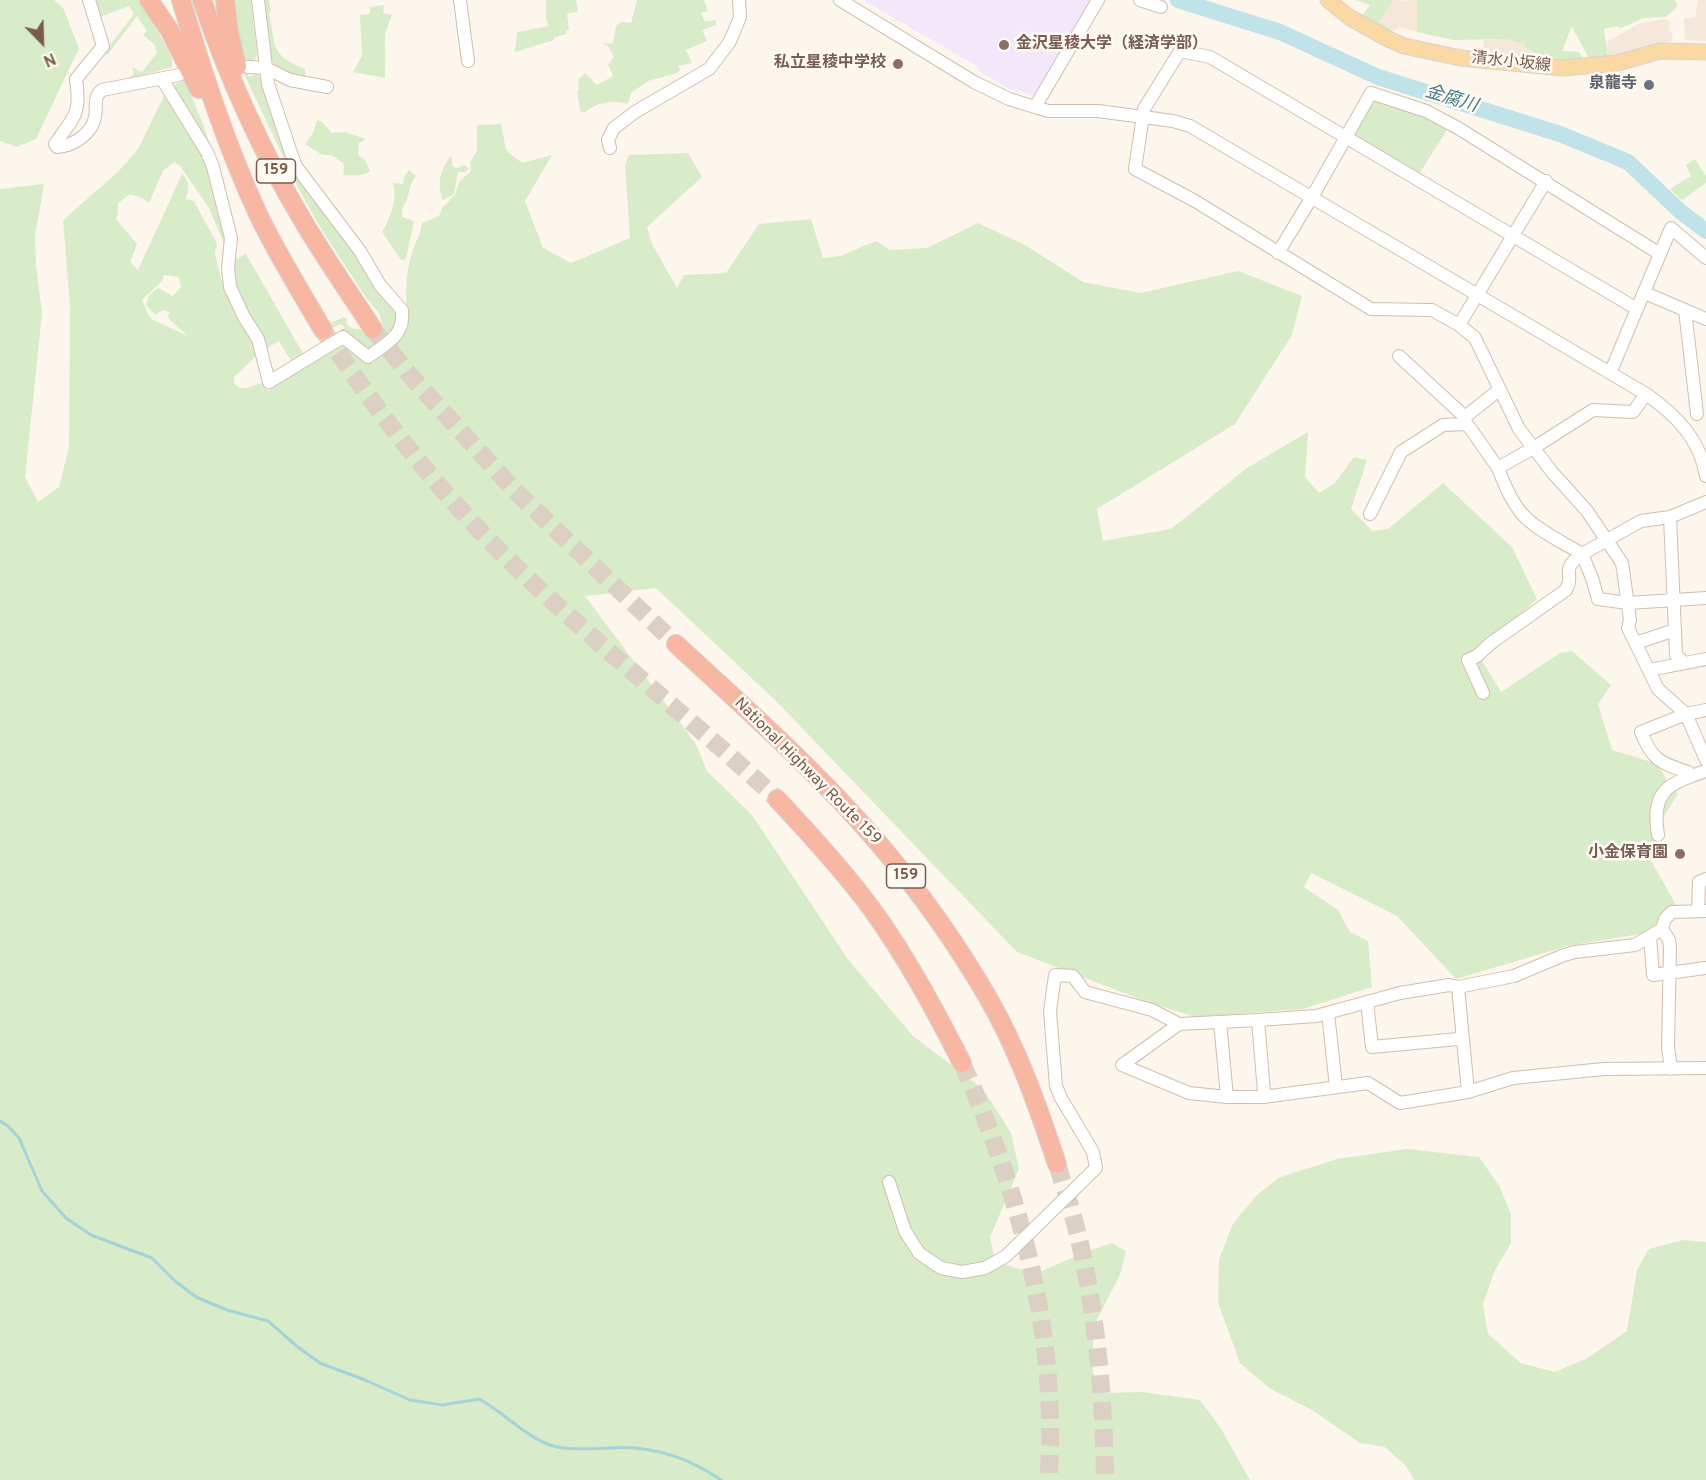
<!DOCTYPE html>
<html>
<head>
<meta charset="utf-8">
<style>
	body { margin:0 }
	#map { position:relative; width:1706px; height:1480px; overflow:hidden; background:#fdf6ec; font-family:Overpass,sans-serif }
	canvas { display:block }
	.north { position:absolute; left:12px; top:12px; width:60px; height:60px; -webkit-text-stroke:4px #fffaf3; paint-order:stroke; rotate:157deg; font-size:16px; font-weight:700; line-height:24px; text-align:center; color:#7a5c4d }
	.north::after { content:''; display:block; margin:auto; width:21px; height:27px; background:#7a5c4d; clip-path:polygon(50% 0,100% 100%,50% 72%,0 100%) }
</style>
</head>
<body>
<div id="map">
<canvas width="1706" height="1480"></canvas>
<div class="north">N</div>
</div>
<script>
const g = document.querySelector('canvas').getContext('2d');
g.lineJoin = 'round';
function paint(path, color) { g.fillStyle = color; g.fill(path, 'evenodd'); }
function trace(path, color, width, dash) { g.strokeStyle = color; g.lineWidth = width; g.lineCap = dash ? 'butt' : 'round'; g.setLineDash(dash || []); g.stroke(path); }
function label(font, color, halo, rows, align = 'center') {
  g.font = font + ' Overpass,"Noto Sans JP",sans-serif'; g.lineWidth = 5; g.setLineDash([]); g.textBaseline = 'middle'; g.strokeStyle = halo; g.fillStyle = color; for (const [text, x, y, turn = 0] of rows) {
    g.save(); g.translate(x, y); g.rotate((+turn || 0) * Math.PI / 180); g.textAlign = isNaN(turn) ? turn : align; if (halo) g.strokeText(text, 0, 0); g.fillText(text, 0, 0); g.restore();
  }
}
paint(new Path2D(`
	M1394,0L1417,1V32L1401,27L1393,31L1379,21Z
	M1698,0H1706V41L1685,40L1684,21L1685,18L1695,17Z
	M1665,19L1670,21L1669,32L1672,33L1673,41L1608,58L1607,42L1638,24Z
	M1506,39L1523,44L1525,48L1536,51L1542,57L1561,63L1482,53L1484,40Z`), '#f5e8da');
paint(new Path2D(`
	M863,0H1094L1035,96L1008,88L979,71L978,67Z`), '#f3e8fa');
paint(new Path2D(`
	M0,0H54L63,8L79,48L36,139L17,147L0,141Z
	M95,0H141L172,58V67L126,80L134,74L132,67L142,72L157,53L155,45L143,35L147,31L137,16L108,54L104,53L134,14L129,6L100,17Z
	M229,0H251L257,54L254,62L245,63L249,77L257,74L262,79L291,166L355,250L365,272L400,312L396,330L368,350L344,334L342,329L345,327L341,324L332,328L330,323L344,317L347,319L346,323C351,329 355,330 363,329L376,337L382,336L384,331L379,313L367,299L323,232L297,186L245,76L236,45Z
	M261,0H269L271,12L269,13C276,47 270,55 305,69L306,80L275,65L269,58Z
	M546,0H576L578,11L567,14L569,30L566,31L567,34L554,37V40L515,52L517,32L549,26L546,18Z
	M637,0H704L708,11L701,13L705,22L716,20V25L702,30L707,41L686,50L692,63L678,66L680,70L677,73L648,81L631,93L628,104C611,100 598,102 584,113L580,111L577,91L579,89L578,80L585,73L597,85L613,76L608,64L614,57L608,46L601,43L613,44L616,26L621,22L631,23Z
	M1356,0H1394L1379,21L1393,31L1391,33L1361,17L1370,5Z
	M1405,0H1675L1678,6L1666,17L1643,18L1621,28L1617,26L1604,29L1608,58L1590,62C1586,50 1578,40 1573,28L1567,25L1571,28L1562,51L1579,52L1585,62C1571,62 1555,64 1542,57C1535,53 1532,50 1525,48L1523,41V44L1506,39L1453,40L1417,32V1Z
	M384,5L383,13L392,15L385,34V78L353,72L362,56L360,15L370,14V7Z
	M177,66H179L203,124L214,156L172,89L178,82L183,83Z
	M164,96L169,97L204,156L226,234L225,246L209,208L180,166L174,162L163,171L149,203L142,198L130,194L118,203V214L116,219L137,244L130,262L138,270L182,174C191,181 189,190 185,199L194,201L217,244L215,253L221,279L258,354L234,377V383L239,388H247L264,382L268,391L308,363L344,345L364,359L374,363L376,356L408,320C405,297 405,272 413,250C416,240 421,233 422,223L439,216L442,208L455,195L459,182L471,171L470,163L477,150V125L501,124L506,150L522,163L552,155L525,201L543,248L571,263L630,238L625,165L629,155L688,153L702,177L647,227L652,244L677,288L684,275L726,273L759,224L811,219L823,258L840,256L876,241L890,250L927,248L978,223L1025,245L1083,282L1141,293L1238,271L1302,296L1292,335L1235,424L1097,509L1103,541L1171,529L1247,468L1308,432L1305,477L1319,493L1335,483L1354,457L1367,460L1351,509L1372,531L1388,529L1443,483L1512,547L1537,599L1480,650L1483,662L1501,692L1560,653L1572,651L1611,685L1598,704L1612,750L1655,763L1678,794L1664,816L1650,859L1676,905L1646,933L1567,946L1456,979L1397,916L1311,873L1304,887L1338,910L1350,932L1368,941L1372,987L1303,1009L1196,1017L1150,1003L1017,952L777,702L656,588L585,596L696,744L707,771L752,815L847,958L913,1036L983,1089L1011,1133L1019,1169L990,1237L995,1261L1019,1269L1040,1272L1083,1253L1112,1243L1126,1251L1120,1275L1093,1327V1373L1105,1393L1142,1392L1200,1400L1220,1427L1250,1480H0V189L44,184L35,236L36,265L42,313L25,477L38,502L59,487L69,447L70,306L63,220L118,172L138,149ZM164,275L179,277L181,287L173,296L158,288L149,295L146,305L155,315L163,310L169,312L168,318L188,336L151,319L152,318L149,316L142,300L162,281Z
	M1377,102L1427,117L1447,130L1419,174L1357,137L1354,132L1372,103Z
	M317,120L322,122L332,133L345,132L366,139L359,143L358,155L365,160L370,171C362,177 352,175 343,175L344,167L343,163L333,156L321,154L305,144L313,133Z
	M451,155L453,167L457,168L464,165L469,169L465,172H458L454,194L443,200C436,183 441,170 451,155Z
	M1695,159L1706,176V183L1682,200L1670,189L1691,176L1686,165Z
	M409,170L416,176C408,186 411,189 407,199C404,208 402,204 402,217L414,221L406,259L401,260L382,232C390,219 398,199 393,183L403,184L404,177Z
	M246,254L305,357L293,364L279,341L266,349L232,281L233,261Z
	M1407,1149L1479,1157L1500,1187L1511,1215V1243L1495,1270L1483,1304L1488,1334L1521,1363L1554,1372L1586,1359L1627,1331L1637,1270L1649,1249L1682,1240L1706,1242V1480H1414L1406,1466L1385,1447L1360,1443L1312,1410L1269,1388L1240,1363L1218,1303L1219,1259L1233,1224L1256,1196L1278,1178L1337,1159Z`), '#d8ecc9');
trace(new Path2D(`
	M0,1121L8,1126L19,1138L42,1191L66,1218L91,1235L152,1258L175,1281L196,1297L227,1310L268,1321L299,1348L320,1363L365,1380L410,1400L443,1405L479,1399C504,1412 529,1441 557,1447C573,1450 592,1449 608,1448C649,1445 688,1457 721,1480`), '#a5d3da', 3);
trace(new Path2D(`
	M1178,0L1280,32L1378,77L1560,134L1628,162L1681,212L1706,231`), '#bfe3e8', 16);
trace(new Path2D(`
	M373,329L408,373L515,491L676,644
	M323,330C378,413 440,494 512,563C597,646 691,718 777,799
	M962,1063C1012,1175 1048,1298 1050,1421C1051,1440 1049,1460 1049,1480
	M1057,1164C1065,1189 1073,1214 1079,1239C1097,1318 1104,1399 1105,1480`), '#dcd0c4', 18, [18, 9]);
const minor = new Path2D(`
	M89,0L103,46L76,79C81,115 75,115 55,144L57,147C73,146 92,134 95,117C97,107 93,97 102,90L179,75
	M460,0L468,61
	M840,0L974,82L1009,99L1048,111H1098L1173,121L1190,126L1646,394C1676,415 1700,439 1706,476
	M1140,0L1161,7
	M248,67L266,68L290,80L327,87
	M162,79L207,152L213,167L231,238L228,268L230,287L244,317L258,339L269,382L343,337L368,357C387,343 405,336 402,310L380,285L360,251L295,165L268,84L258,0
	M1035,107L1098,0
	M610,148L608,140L614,128L635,112L709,69L729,43L734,32L740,17L739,0
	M1278,253L1312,197L1371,93L1426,111L1458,128L1660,254L1611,371
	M1660,254L1671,228L1706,258
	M1645,293L1685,310L1697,414
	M1637,309L1210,57L1180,51L1144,109L1135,169L1195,201L1371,309L1432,310L1459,325L1475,338L1519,429L1552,472L1587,511L1622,563L1630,620L1628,628L1658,689L1686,714L1706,710
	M1685,310L1706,319
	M1459,325L1546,181
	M1399,356L1465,417
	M1646,394L1633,412L1593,410L1535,447L1498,468C1504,484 1513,506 1526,518C1542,533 1564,543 1582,554L1641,521L1670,517L1706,502
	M1498,468L1470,428L1466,424L1465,417L1500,389
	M1370,514L1401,452L1443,425L1466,424
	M1670,517L1676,655L1684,663
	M1636,643L1675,630
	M1649,670L1706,659
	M1483,693L1468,660L1477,656L1491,643L1566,590C1576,572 1558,572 1582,554L1592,578L1598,599L1628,603L1706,598
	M1692,776L1688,772C1660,763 1652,760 1641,732L1686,714L1706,760
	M1658,835C1651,791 1667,784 1706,771
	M1698,911L1699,882L1706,879
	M1662,929L1669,940L1670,948L1668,1047L1671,1069
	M1650,936L1653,975L1706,968
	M1458,987L1468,1092
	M1367,1002L1372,1047L1458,1039L1462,1035
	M1328,1013L1336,1087
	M1220,1022L1227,1097
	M1179,1024L1122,1065L1189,1093L1227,1097H1263L1368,1083L1400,1103L1468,1092L1513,1078L1604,1069L1706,1068
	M1263,1097L1264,1092L1258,1020L1316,1016L1400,993L1449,985L1458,987L1514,976L1564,955L1575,952L1635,945L1662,929L1665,919L1672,912L1706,911
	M889,1182L905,1231L919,1253L941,1268L962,1272L985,1268L1006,1256L1096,1168L1093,1152L1061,1098L1056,1086L1050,1011L1055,975L1073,976L1085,992L1152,1010L1179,1024L1258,1020`);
const major = new Path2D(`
	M1328,0L1349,17L1386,38L1404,46L1461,58L1563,68L1617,63L1660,51L1706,52`);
const highway = new Path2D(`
	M149,0L170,31L199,89
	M181,0C203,73 226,145 258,214C277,254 301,292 323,330
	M202,0C228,77 262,152 303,221C325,258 350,294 373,329
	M225,0L229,33L237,66
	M676,644C746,709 818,772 880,845C920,892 956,943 987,996C1018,1049 1038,1107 1057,1164
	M777,799C810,834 843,870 871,908C906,956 935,1010 962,1063`);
trace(minor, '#d1beb0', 14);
trace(major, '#dad1cd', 17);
trace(highway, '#dad1cd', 20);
trace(minor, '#fff', 12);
trace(major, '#fbd9a5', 15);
trace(highway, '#f7b7a3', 18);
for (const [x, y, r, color] of [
	[1004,45,6,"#8d6e63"],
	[898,64,6,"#8d6e63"],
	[1649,85,6,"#6b7280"],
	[1680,854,6,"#8d6e63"]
]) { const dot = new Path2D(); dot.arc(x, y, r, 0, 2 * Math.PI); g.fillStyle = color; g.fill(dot); trace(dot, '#fffaf3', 2); }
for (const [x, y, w] of [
	[276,171,39],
	[906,876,39]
]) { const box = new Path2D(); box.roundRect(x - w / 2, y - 12, w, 24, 4.5); g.fillStyle = '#fffaf3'; g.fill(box); trace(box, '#7a5c4d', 1.5); }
label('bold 15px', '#7a5c4d', null, [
	["159",276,171],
	["159",906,876]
]);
label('bold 16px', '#785e54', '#fffaf3', [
	["金沢星稜大学（経済学部）",1016,45,"left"],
	["私立星稜中学校",886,64],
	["小金保育園",1668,854]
], 'right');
label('16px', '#7a5c4d', '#fffaf3', [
	["清水小坂線",1511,63,6],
	["National Highway Route 159",807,772,45]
]);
label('bold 16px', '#5b616d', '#fffaf3', [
	["泉龍寺",1637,85]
], 'right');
label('italic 18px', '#437c86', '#fffaf3', [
	["金腐川",1451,100,17]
]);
</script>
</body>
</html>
